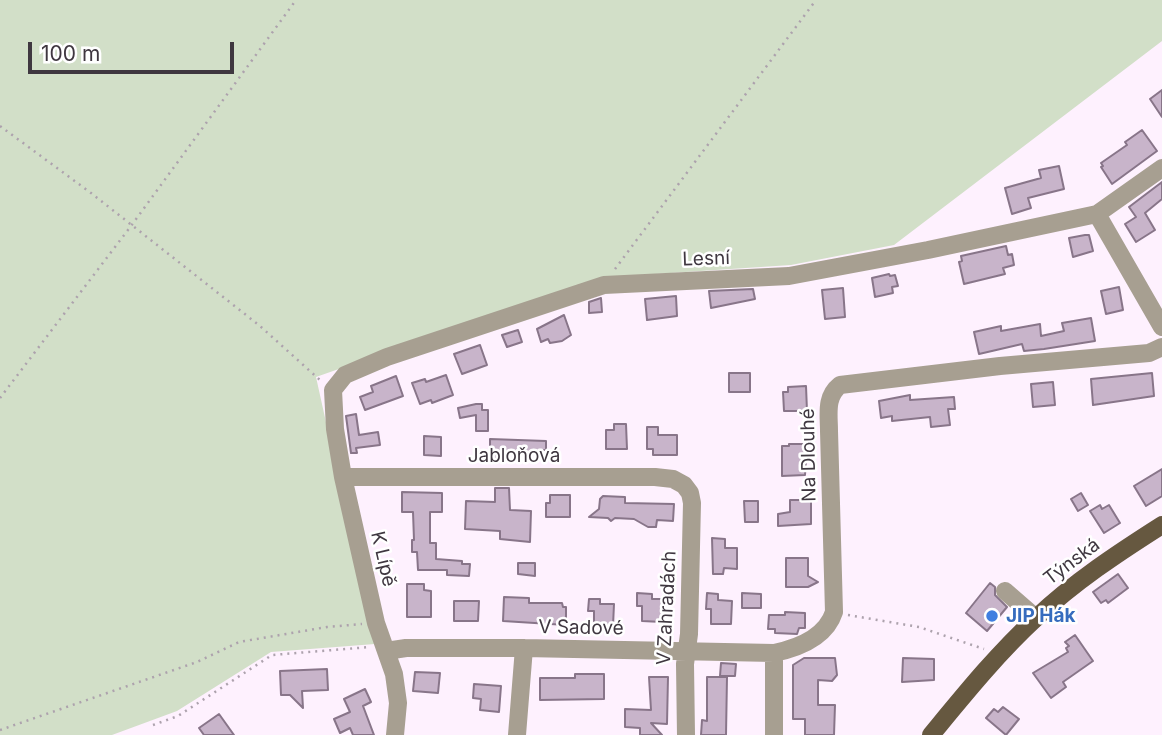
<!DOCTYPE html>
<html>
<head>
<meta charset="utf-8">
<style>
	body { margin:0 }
	#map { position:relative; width:1162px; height:735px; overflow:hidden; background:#fef1fe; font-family:Inter,sans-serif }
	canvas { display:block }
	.scale { position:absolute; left:28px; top:42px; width:206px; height:32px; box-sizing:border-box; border:4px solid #3f3740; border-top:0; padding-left:9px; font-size:21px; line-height:24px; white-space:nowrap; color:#3f3740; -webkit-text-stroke:5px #fff; paint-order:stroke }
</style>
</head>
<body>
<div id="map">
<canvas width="1162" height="735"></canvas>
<div class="scale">100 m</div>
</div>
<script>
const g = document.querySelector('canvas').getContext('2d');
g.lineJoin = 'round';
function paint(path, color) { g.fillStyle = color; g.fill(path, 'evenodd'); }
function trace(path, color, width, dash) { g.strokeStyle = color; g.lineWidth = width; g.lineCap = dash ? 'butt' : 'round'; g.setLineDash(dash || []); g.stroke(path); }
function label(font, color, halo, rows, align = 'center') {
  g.font = font + ' Inter,sans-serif'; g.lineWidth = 5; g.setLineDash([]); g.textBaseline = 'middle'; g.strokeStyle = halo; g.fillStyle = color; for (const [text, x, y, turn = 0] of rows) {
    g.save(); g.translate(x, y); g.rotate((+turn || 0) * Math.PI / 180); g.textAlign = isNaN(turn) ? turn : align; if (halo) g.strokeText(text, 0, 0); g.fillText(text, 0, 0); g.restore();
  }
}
paint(new Path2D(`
	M0,0H1162V41L894,245L791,265L610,277L581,284L316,377L375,644L271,652L177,711L112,735H0Z`), '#d2dfc8');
const building = new Path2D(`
	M1162,90V117L1150,99Z
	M1142,130L1157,151L1112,184L1101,167L1103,166L1101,163L1127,145L1125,142Z
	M1059,166L1064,189L1028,198L1031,208L1012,214L1005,188L1041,178L1039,170Z
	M1162,182V199L1145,213L1155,230L1136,242L1125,224L1136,217L1129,207Z
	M1085,235H1089L1093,251L1073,257L1069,238Z
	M1006,246L1008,255L1012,254L1014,265L1003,268L1005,274L964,284L959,262L962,261L961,256Z
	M889,274L890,276L895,275L898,286L892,287L893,293L875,297L872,278Z
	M1119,287L1123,310L1106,314L1101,291Z
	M843,288L845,317L825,319L822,290Z
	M753,289L755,299L711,308L709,291Z
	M676,296L677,316L647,320L645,299Z
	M601,298L602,312L589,313V302Z
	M564,315L571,335L562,341L550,343L548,339L541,342L537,329Z
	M1091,318L1095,341L1044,349L1024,351L1022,344L979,354L974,332L1001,326V331L1040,324L1041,336L1064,331L1062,323Z
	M518,330L522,342L507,347L502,335Z
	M480,345L487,365L462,374L454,354Z
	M729,373H750V392H729Z
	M1152,373L1154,396L1093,405L1091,379Z
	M446,375L453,395L432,403L431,400L420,404L412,383L425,379L426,382Z
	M396,376L403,396L365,410L360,397L373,392L371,386Z
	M1053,382L1055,405L1033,407L1031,384Z
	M806,386L807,411H784L783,392H788V387Z
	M910,395V400L954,397L955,409H948L950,425L931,427L930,417L892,421V416L881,418L879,401Z
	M476,404H482V410H488V431H476V415L460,418L458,408Z
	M356,414L359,435L378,432L380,445L356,448L357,453H351L346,416Z
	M614,424H626L627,449H606V430H614Z
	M647,427H658V435H677V455H653V449H647Z
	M424,436L441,437V456L424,455Z
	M490,439L546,441V450H541V454H526V451L506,452V459H490Z
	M789,444H807L805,475L782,476V446H789Z
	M1162,469V496L1146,506L1134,486Z
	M495,488H509L510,510L531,511L530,542L500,539V531L465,529L466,501L495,502Z
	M402,492L442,493V512H430V543H436V559L462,561V564H470L469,576L447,575V570H418L417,552H412V540H414L413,512H402Z
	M1081,493L1088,505L1078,511L1071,499Z
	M550,495H570V517H546V503H550Z
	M603,496L625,497V503L674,504L673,521L657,520L656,527H648L634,519L615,518L611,521L608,518L589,517L599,509L600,499Z
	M790,500H811V524L778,526V514L790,512Z
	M744,501H758V522H745Z
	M1100,505L1102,509L1109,505L1120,523L1104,533L1090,511Z
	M712,538L725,539V548H737V569L724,568L723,574H713Z
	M786,558H808V576L818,582L808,587H786Z
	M518,563H535V576L518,574Z
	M1118,574L1128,588L1108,603L1106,600L1101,603L1093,592Z
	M990,583L995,587V595L1007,607L987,631L966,613Z
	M407,584H424V590L431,591V617H407Z
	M637,593L652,594V599H663L662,622L642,621V606H637Z
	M707,593L718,594V600L732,601L731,624H711V609H706Z
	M742,593L761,594V608H742Z
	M504,597L529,598V603H562L563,607H566V625L503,621Z
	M589,599H600V604H614L613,626L594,625V611H588Z
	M454,601H479L478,621H454Z
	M785,612L805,613V628H799L797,634L775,633V629H768L769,615H785Z
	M1075,635L1093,661L1063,682L1066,687L1051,698L1033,673L1068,652L1066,648L1069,646L1065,642Z
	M804,658H835L837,675L832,681L818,680V705H835L834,735H805V719H793V665Z
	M903,658L934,659V680L902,682Z
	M721,663L736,664L735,676H720Z
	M327,669L328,690L302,691L303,708L290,695H281L280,671Z
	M415,672L440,673L438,693L413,691Z
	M575,674H604V699L540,700V678H575Z
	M649,677H668L667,724L651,723L662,735H640V728L625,727V709L651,710Z
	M707,677H727L726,735H701L702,720L707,721Z
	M474,684L501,686L499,712L480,710L481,699L473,698Z
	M365,689L371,702L363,706L374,735H353L350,728L340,733L334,719L350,712L344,699Z
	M1003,707L1019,719L1006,735L986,718L994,709L998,712Z
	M219,714L234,735H204L199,728Z`);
paint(building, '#c8b4ca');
trace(building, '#887589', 2);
trace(new Path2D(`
	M0,126L91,193L260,326L321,381
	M615,269L816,0
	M0,398L131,226L296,0
	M848,615L919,627L984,649
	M153,725L178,716L272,655L370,647
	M0,730L197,662L239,642L327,627L362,624`), '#ada2ad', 2.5, [2, 5]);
trace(new Path2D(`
	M1097,214L1162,327
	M343,477H655L673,479L684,485L690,493L692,503L689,634L685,664L686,735
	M1005,591L1036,618
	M386,651L406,648H524L774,653
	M395,735L398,703L394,674L376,623L343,477L335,429L333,390L345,375L387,357L604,285L789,276L928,250L1097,214L1162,168
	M517,735L524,648
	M774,735V653C798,648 826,637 834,612L829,431C829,414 825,397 840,385L1000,366L1149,353L1162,347`), '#a79f91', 18);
trace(new Path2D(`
	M931,735C964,695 997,654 1036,618C1074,582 1118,553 1162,525`), '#665840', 18);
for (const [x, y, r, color] of [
	[992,616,7,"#3f7fe0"]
]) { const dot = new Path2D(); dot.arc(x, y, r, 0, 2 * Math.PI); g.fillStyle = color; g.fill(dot); trace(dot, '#fff', 2.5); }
label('19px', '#3f3740', '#fff', [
	["Lesní",706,259,-2],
	["Na Dlouhé",809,455,-91],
	["Jabloňová",514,456],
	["K Lípě",383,559,77],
	["Týnská",1072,562,-37],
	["V Zahradách",667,608,-87],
	["V Sadové",581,628,1]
]);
label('bold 19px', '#366cbe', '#fff', [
	["JIP Hák",1006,616]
], 'left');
</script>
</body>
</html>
